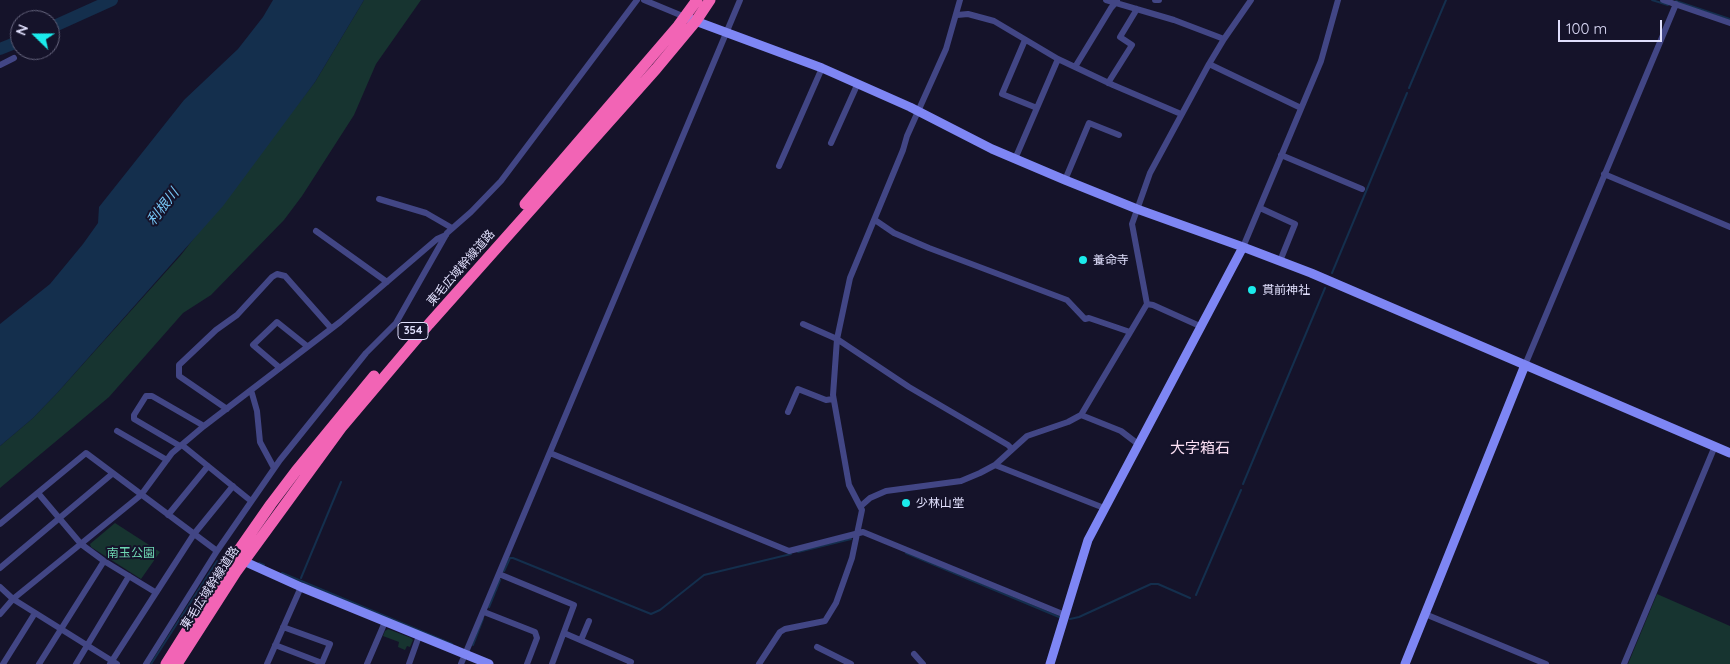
<!DOCTYPE html>
<meta charset="utf-8">
<style>
body{margin:0}
#map{position:relative;width:1730px;height:664px;overflow:hidden;background:#15132a;font-family:Quicksand,sans-serif}
canvas{display:block}
.north{position:absolute;left:10px;top:10px;width:50px;height:50px;box-sizing:border-box;background:#15132a;border:1px solid #66657e;border-radius:50%;rotate:292deg;font-size:14px;font-weight:700;line-height:20px;text-align:center;color:#e0dffc}
.north::after{content:'';display:block;margin:auto;width:18px;height:22px;background:#1bebec;clip-path:polygon(50% 0,100% 100%,50% 72%,0 100%)}
.scale{position:absolute;left:1558px;top:20px;width:104px;height:22px;box-sizing:border-box;border:2px solid #e0dffc;border-top:0;padding-left:6px;font-size:15px;line-height:18px;white-space:nowrap;color:#e0dffc;-webkit-text-stroke:4px #15132a;paint-order:stroke}
</style>
<div id="map">
<canvas width="1730" height="664"></canvas>
<div class="north">N</div>
<div class="scale">100 m</div>
</div>
<script>
const ctx = document.querySelector('canvas').getContext('2d');
ctx.lineJoin = 'round';
function fillPath(path, color) {
  ctx.fillStyle = color;
  ctx.fill(path, 'evenodd');
}
function poly(rows) {
  const path = new Path2D();
  for (const r of rows) {
    path.moveTo(r[0], r[1]);
    for (let i = 2; i < r.length; i += 2) path.lineTo(r[i], r[i + 1]);
  }
  return path;
}
function stroke(path, color, width, dash) {
  ctx.strokeStyle = color;
  ctx.lineWidth = width;
  ctx.lineCap = dash ? 'butt' : 'round';
  ctx.setLineDash(dash || []);
  ctx.stroke(path);
}
function write(font, color, halo, rows, align = 'center') {
  ctx.font = font + ' Quicksand,"Noto Sans JP",sans-serif';
  ctx.lineWidth = 4;
  ctx.setLineDash([]);
  ctx.textBaseline = 'middle';
  ctx.strokeStyle = halo;
  ctx.fillStyle = color;
  for (const [text, x, y, turn = 0] of rows) {
    ctx.save();
    ctx.translate(x, y);
    ctx.rotate((+turn || 0) * Math.PI / 180);
    ctx.textAlign = isNaN(turn) ? turn : align;
    if (halo) ctx.strokeText(text, 0, 0);
    ctx.fillText(text, 0, 0);
    ctx.restore();
  }
}
const green = poly([
 [364,0,421,0,376,64,354,115,302,196,284,220,211,295,183,313,109,397,0,488,0,446,33,418,58,392,181,255,315,82],
 [115,523,160,552,141,579,91,547,90,544],
 [1657,594,1730,626,1730,664,1628,664],
 [388,629,411,638,413,640,410,647,407,646,405,650,398,647,399,642,383,636,385,631]
]);
const water = poly([
 [273,0,364,0,315,82,223,206,58,392,33,418,0,446,0,324,50,284,83,244,98,223,99,207,184,100,238,49,263,17]
]);
const stream = poly([
 [1652,0,1668,5],
 [1676,1,1730,19],
 [1409,88,1446,0],
 [1332,273,1407,93],
 [1243,484,1325,288],
 [798,552,851,539],
 [906,553,1059,617],
 [259,563,264,565],
 [504,571,510,558,513,558,651,614,660,610,704,575,791,554],
 [282,573,452,644],
 [301,578,341,482],
 [1196,595,1241,490],
 [489,607,500,580],
 [1070,619,1079,617,1151,584,1158,584,1190,598],
 [473,645,483,619],
 [151,664,217,561]
]);
const river = poly([
 [50,28,112,0],
 [0,49,20,41]
]);
const street = poly([
 [644,0,685,17],
 [1106,0,1174,20,1224,39],
 [1155,0,1159,0],
 [1663,0,1730,23],
 [957,15,968,14,994,21,1058,59,1113,85,1181,114],
 [1025,40,1002,94,1037,108],
 [1209,64,1301,108],
 [0,65,14,58],
 [1075,67,1111,8,1117,1],
 [1108,83,1132,45,1120,37,1137,9],
 [831,143,858,83],
 [1281,155,1362,189],
 [1015,159,1058,59],
 [779,166,822,68],
 [1604,174,1730,227],
 [1065,180,1089,123,1119,135],
 [379,199,426,213,452,228],
 [1260,208,1295,224,1280,261],
 [875,220,894,233,929,248,1067,300,1085,319,1089,318,1130,332],
 [316,231,387,282],
 [1243,247,1321,61,1338,0],
 [1147,304,1153,305,1202,327],
 [803,324,837,339,909,387,1008,445,1012,449],
 [1525,365,1676,4],
 [280,368,253,345,277,322,307,346],
 [251,390,257,411,260,442,274,468],
 [227,409,179,376,179,365,216,330,237,315,272,277,277,274,285,276,331,328],
 [788,412,798,389,826,400,833,399],
 [1081,415,1121,431,1138,444],
 [117,431,167,460],
 [182,445,251,501],
 [180,446,134,419,134,415,146,396,152,396,204,426],
 [550,453,789,551,863,532,1065,615],
 [995,465,1104,508],
 [38,493,81,544,104,561,155,592],
 [861,506,870,498,886,491,961,481,980,473,995,465,1027,436,1068,422,1081,415,1147,304,1132,224,1150,173,1209,64,1224,39,1251,0],
 [168,515,208,466],
 [0,524,86,453,217,551],
 [0,568,112,474],
 [499,574,574,605,552,664],
 [0,587,13,599,117,664],
 [484,612,535,632,537,638,527,664],
 [0,614,13,599,141,495,172,453,204,426,340,322,437,239,446,235],
 [1425,614,1546,664],
 [564,633,631,662,630,664],
 [581,640,589,621],
 [275,645,322,663,330,644,283,627],
 [817,647,851,664],
 [914,654,923,664],
 [3,664,35,613],
 [39,664,104,561],
 [76,664,129,576],
 [110,664,194,534,233,486],
 [146,664,217,551,280,460,366,353,396,323,447,233,471,212,501,181,637,0],
 [267,664,301,587],
 [367,664,385,622],
 [409,664,419,636],
 [461,664,740,0],
 [759,664,780,632,785,629,825,621,836,603,852,558,862,510,849,485,833,395,837,339,850,278,903,150,907,136,946,49,960,0],
 [1624,664,1715,446]
]);
const secondary = poly([
 [690,19,822,68,910,107,992,149,1065,180,1137,209,1243,247,1311,273,1730,453],
 [239,559,301,587,489,664],
 [1050,664,1088,540,1243,247],
 [1405,664,1525,365]
]);
const highway = poly([
 [525,204,678,26,697,0],
 [166,664,227,567,271,504,296,471,374,376],
 [177,664,236,572,341,428,429,324,656,69,696,21,710,0]
]);
const markers = [
 [1083,260,5,"#1bebec"],
 [1252,290,5,"#1bebec"],
 [906,503,5,"#1bebec"]
];
const shields = [
 [413,331,30]
];
const shieldNames = [
 ["354",413,331]
];
const poiNames = [
 ["養命寺",1093,260],
 ["貫前神社",1262,290],
 ["少林山堂",916,503]
];
const streetNames = [
 ["東毛広域幹線道路",461,268,-49],
 ["東毛広域幹線道路",210,588,-57]
];
const parkNames = [
 ["南玉公園",131,553]
];
const waterNames = [
 ["利根川",163,207,-52]
];
const quarterNames = [
 ["大字箱石",1200,448]
];
fillPath(green, '#173430');
fillPath(water, '#142f4d');
stroke(stream, '#142f4d', 2);
stroke(river, '#142f4d', 12);
stroke(street, '#424685', 6);
stroke(secondary, '#7e86f4', 9);
stroke(highway, '#f264b5', 11);
for (const [x, y, r, color] of markers) {
  const dot = new Path2D();
  dot.arc(x, y, r, 0, 2 * Math.PI);
  ctx.fillStyle = color;
  ctx.fill(dot);
  stroke(dot, '#15132a', 2);
}
for (const [x, y, w] of shields) {
  const box = new Path2D();
  box.roundRect(x - w / 2, y - 8.5, w, 17, 4);
  ctx.fillStyle = '#15132a';
  ctx.fill(box);
  stroke(box, '#e0dffc', 1);
}
write('bold 11px', '#e0dffc', null, shieldNames);
write('12px', '#e0dffc', '#15132a', poiNames, 'left');
write('12px', '#e0dffc', '#15132a', streetNames);
write('12px', '#6fd8b4', '#15132a', parkNames);
write('italic 14px', '#76c5f4', '#15132a', waterNames);
write('15px', '#fde1f5', '#15132a', quarterNames);
</script>
